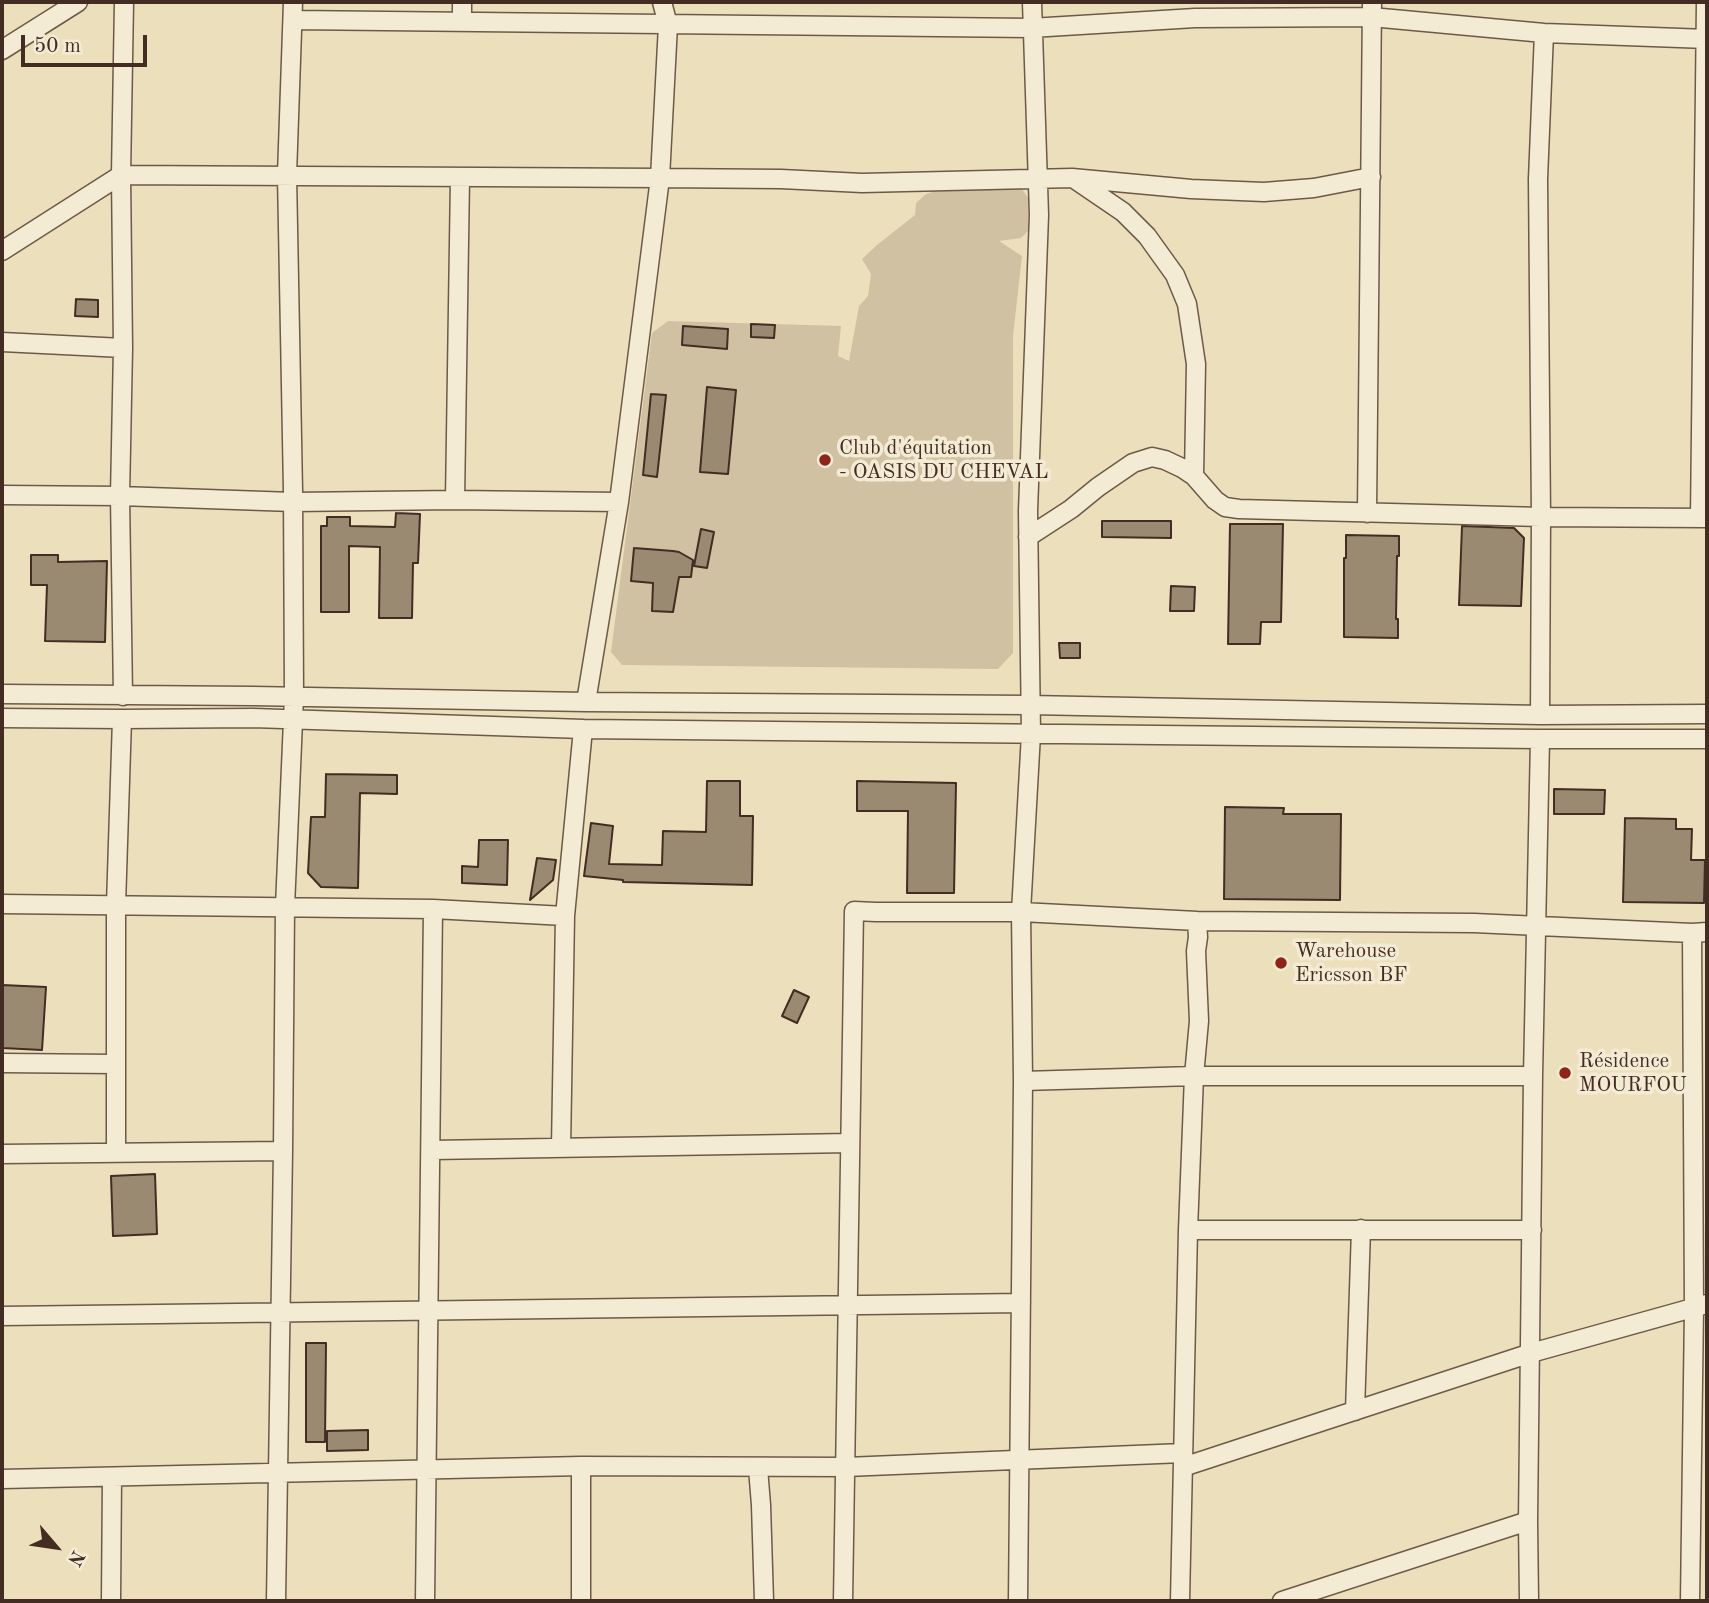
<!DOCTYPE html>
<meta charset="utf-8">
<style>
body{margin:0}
#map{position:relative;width:1709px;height:1603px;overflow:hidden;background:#ece0bc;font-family:"Old Standard TT",serif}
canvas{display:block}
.frame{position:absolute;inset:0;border:4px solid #432c22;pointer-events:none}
.north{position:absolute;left:21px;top:1512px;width:70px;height:70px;-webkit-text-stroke:5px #f3ebd3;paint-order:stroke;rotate:119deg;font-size:19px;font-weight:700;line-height:28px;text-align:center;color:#432c22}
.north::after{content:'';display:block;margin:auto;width:24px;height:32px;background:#432c22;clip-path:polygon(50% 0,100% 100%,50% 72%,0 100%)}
.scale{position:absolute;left:21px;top:35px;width:126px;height:32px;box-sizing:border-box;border:4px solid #432c22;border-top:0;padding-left:9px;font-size:21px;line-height:24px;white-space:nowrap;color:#432c22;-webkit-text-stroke:5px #f3ebd3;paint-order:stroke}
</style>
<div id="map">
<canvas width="1709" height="1603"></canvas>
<div class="frame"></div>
<div class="north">N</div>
<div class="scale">50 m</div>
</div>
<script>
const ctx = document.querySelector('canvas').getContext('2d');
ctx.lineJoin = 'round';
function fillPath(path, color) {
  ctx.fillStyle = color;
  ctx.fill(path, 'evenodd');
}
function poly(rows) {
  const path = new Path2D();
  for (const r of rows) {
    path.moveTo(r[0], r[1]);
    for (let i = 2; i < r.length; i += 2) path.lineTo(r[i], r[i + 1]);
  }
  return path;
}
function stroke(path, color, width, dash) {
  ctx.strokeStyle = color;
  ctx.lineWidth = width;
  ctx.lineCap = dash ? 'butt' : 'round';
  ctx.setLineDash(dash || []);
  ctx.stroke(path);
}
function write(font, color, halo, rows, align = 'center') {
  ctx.font = font + ' "Old Standard TT",serif';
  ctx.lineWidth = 7;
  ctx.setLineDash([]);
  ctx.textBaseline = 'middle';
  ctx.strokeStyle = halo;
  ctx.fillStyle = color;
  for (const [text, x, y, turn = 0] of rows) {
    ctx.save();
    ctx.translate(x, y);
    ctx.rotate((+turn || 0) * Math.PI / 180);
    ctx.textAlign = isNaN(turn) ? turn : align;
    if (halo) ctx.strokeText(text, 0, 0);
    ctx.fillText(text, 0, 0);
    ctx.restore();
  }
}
const green = poly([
 [1011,184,1022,189,1028,198,1029,230,1021,238,999,241,1022,256,1013,336,1013,653,998,669,622,665,611,652,652,333,668,321,841,326,838,356,849,361,859,306,868,296,871,274,862,259,877,245,915,215,916,203,926,194,950,186]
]);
const building = poly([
 [76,299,98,300,98,317,75,316,76,299],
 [751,324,775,325,774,338,751,337,751,324],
 [683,326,728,329,727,349,682,345,683,326],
 [707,387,736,390,728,474,700,472,707,387],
 [651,394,666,395,657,477,643,475,651,394],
 [396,513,420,514,418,563,413,563,412,618,379,618,380,547,349,546,349,612,321,612,321,526,327,526,327,517,350,517,350,526,395,527,396,513],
 [1102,521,1171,521,1171,538,1102,537,1102,521],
 [1230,524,1283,524,1281,622,1261,622,1260,644,1228,644,1230,524],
 [1462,526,1514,528,1524,538,1521,606,1459,605,1462,526],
 [701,529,714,532,707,568,694,566,701,529],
 [1346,535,1399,536,1399,556,1397,556,1396,619,1398,619,1398,638,1344,637,1344,558,1346,558,1346,535],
 [634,548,673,551,679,552,693,560,691,577,679,577,673,612,652,611,653,583,631,581,634,548],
 [31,555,58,555,58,562,107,561,105,642,45,641,47,585,31,585,31,555],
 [1171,586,1195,587,1194,611,1170,611,1171,586],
 [1059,643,1080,643,1080,658,1060,658,1059,643],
 [326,774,397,775,397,794,360,793,358,888,321,887,308,873,311,817,325,817,326,774],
 [707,781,740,781,740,816,753,816,752,885,623,882,623,880,584,876,591,823,613,826,609,864,662,865,663,831,706,832,707,781],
 [857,781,956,783,954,893,907,893,908,811,857,811,857,781],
 [1554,789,1605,790,1604,814,1554,814,1554,789],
 [1225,807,1284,808,1283,814,1341,814,1340,900,1224,899,1225,807],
 [1625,818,1676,819,1676,829,1692,829,1691,860,1705,860,1704,903,1623,902,1625,818],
 [479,840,508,840,507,885,462,883,462,866,478,867,479,840],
 [537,858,556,860,553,880,530,900,537,858],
 [2,985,46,987,42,1050,2,1048,2,985],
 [794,990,809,997,797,1023,782,1016,794,990],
 [155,1174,157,1234,113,1236,111,1176,155,1174],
 [306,1343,326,1343,325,1442,306,1442,306,1343],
 [368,1430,368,1450,327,1451,327,1431,368,1430]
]);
const minor = poly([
 [293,20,1031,28,1195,18,1371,17,1544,33,1707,39],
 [462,22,462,2],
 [2,50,78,2],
 [1076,180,1123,212,1147,236,1175,275,1187,304,1196,364,1194,476],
 [2,251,121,175,660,178,781,179,862,183,1072,178,1191,189,1264,192,1314,188,1371,177],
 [2,342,123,348],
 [2,495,120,496,293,502,455,500,619,502],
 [455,500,460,178],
 [1367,513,1372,2],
 [1700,518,1706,2],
 [1028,537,1071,509,1098,487,1133,463,1152,457,1165,460,1182,468,1194,476,1215,500,1225,507,1239,509,1541,517,1707,518],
 [2,694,253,696,586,702,1030,705,1540,715,1707,714],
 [123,696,120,496,123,348,121,175,124,2],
 [586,702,619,502,660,178,668,25,662,2],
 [1540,715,1541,517,1538,179,1544,33],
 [2,718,122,719,253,718,583,729,1540,739,1707,739],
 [2,904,433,909,565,916],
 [2,1063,116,1064],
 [1023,1081,1194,1076,1533,1076],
 [561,1148,565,916,583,729],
 [432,1150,850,1143],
 [116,1153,116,905,122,719],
 [2,1154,283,1151],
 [1188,1230,1532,1230],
 [2,1316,1021,1303],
 [1355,1411,1361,1229],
 [581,1466,581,1601],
 [1183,1467,1531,1353,1707,1304],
 [758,1468,761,1505,764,1601],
 [2,1479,581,1466,846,1467,1183,1453],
 [111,1601,112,1477],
 [276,1601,283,1151,285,907,294,697,293,491,287,175,293,2],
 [425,1601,433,909],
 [843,1601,854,911,876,912,1021,912,1197,921,1474,923,1692,933,1707,932],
 [1018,1601,1023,1081,1021,912,1031,734,1028,511,1039,215,1032,2],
 [1180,1601,1188,1230,1194,1076,1199,1021,1196,951,1198,937,1197,921],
 [1282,1601,1528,1521],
 [1529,1601,1528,1521,1533,1076,1540,739],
 [1690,1601,1694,1308,1692,933]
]);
const markers = [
 [825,460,7,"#8f2418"],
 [1281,963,7,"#8f2418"],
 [1565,1073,7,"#8f2418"]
];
const poiNames = [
 ["Club d'équitation",839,448],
 ["- OASIS DU CHEVAL",839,472],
 ["Warehouse",1295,951],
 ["Ericsson BF",1295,975],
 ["Résidence",1579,1061],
 ["MOURFOU",1579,1085]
];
fillPath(green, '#cfc1a2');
fillPath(building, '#9b8a72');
stroke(building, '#432c22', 2);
stroke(minor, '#6d5948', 21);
stroke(minor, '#f3ebd3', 18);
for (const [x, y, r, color] of markers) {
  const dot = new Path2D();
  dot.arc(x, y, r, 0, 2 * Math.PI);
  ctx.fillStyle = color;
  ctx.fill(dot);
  stroke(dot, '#f3ebd3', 2.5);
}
write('21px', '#432c22', '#f3ebd3', poiNames, 'left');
</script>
